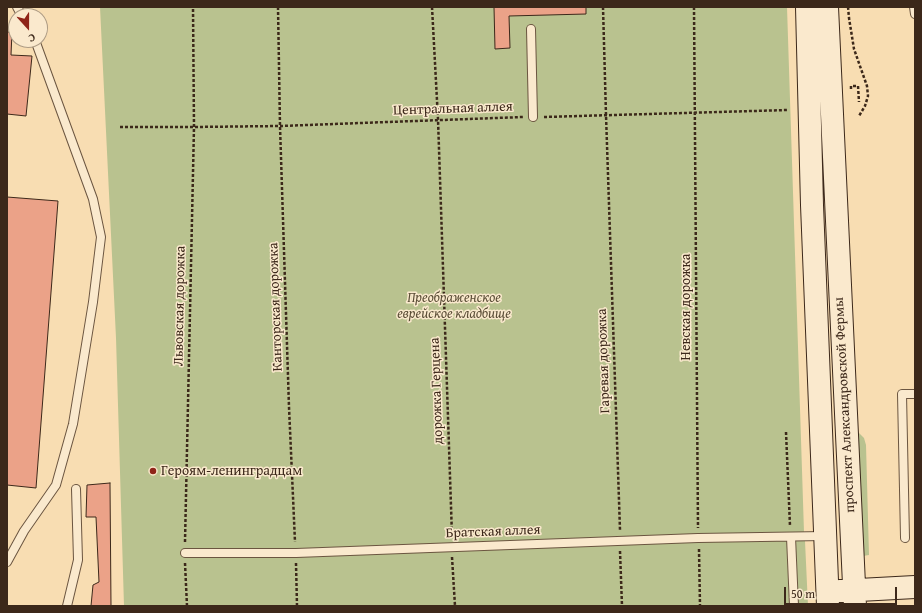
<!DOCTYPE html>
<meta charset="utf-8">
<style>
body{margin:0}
#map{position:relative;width:922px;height:613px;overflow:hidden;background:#f8ddb2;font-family:"Gentium Book Plus",serif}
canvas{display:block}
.frame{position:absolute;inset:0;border:8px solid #3c281a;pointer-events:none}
.north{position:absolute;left:8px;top:8px;width:40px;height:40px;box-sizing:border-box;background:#fae9cd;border:1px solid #ae9c85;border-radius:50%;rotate:159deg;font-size:11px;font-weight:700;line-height:16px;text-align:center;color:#3c281a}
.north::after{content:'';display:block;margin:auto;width:14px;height:18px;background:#8f2418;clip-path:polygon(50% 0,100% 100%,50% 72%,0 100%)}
.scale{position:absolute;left:784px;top:587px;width:113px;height:18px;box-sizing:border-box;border:2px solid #3c281a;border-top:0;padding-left:5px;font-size:12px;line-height:14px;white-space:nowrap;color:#3c281a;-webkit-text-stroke:3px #fae9cd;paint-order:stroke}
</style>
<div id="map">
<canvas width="922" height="613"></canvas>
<div class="frame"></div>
<div class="north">С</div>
<div class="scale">50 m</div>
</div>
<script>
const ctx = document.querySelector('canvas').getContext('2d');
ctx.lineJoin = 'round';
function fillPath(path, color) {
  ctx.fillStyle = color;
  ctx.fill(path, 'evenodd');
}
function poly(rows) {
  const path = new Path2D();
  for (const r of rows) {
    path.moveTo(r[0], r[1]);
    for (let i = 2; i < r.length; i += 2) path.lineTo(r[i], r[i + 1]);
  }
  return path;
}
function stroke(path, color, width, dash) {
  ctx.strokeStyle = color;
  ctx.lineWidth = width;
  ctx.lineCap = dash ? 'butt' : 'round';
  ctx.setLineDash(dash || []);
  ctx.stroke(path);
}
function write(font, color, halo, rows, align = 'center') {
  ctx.font = font + ' "Gentium Book Plus",serif';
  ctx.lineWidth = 3;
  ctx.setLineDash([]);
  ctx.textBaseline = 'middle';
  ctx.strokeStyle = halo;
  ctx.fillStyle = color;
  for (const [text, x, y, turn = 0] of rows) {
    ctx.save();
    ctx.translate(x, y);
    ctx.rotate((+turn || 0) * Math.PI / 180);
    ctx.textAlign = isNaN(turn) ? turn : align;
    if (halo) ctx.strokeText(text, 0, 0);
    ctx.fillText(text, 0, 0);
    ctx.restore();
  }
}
const green = poly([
 [100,7,787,7,804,532,802,532,802,540,805,541,808,606,124,606,116,338],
 [856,430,864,438,866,445,869,555,863,556]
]);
const building = poly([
 [494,7,586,7,586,14,509,16,510,48,495,49,494,7],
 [7,32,12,32,11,55,32,56,26,116,7,114,7,32],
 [7,197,58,201,36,488,7,485,7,197],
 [110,483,111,606,91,606,93,585,99,582,96,517,86,517,87,485,110,483]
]);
const path = poly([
 [278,7,280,126,289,407,295,542],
 [432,7,438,119,452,536],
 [603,7,606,115,620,530],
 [694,7,698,528],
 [848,7,849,18,854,49,867,86,868,96,865,106,859,116],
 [851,89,851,86,858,86,859,102],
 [544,117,788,110],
 [120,127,194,127,280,126,523,117],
 [786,432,790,526],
 [185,542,194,127,193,7],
 [699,549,700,606],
 [620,551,622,606],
 [452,557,455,606],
 [185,563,187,606],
 [296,563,297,606]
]);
const lane = poly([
 [17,7,22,16],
 [914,7,915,14],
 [531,29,533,117],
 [791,537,794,606],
 [905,538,902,394,915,394],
 [185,553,296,553,698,538,824,536],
 [7,562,24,531,56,485,73,424,93,302,101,237,93,199,35,40],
 [67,606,78,560,76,489]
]);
const secondary = poly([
 [807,7,812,205,828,606],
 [827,7,855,606],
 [840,591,915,587]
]);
const markers = [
 [153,471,4,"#8f2418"]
];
const streetNames = [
 ["Центральная аллея",453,109,-2],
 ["Львовская дорожка",180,306,-89],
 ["Канторская дорожка",276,307,-92],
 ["Невская дорожка",686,307,-90],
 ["Гаревая дорожка",604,361,-92],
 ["дорожка Герцена",437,391,-92],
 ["проспект Александровской Фермы",845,405,-93],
 ["Братская аллея",493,532,-2]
];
const parkNames = [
 ["Преображенское",454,298],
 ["еврейское кладбище",454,314]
];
const poiNames = [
 ["Героям-ленинградцам",161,471]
];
fillPath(green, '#b9c28f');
fillPath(building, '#eba288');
stroke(building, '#3c281a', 1);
stroke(lane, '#6b5540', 10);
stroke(secondary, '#3c281a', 24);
stroke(path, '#3c281a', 2.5, [3, 2]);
stroke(lane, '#fae9cd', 8);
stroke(secondary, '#fae9cd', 22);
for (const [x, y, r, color] of markers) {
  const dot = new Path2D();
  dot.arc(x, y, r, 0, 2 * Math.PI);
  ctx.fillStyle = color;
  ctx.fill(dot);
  stroke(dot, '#fae9cd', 1.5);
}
write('14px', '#3c281a', '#fae9cd', streetNames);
write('italic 14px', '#5b4e37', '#fae9cd', parkNames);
write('14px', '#3c281a', '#fae9cd', poiNames, 'left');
</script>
